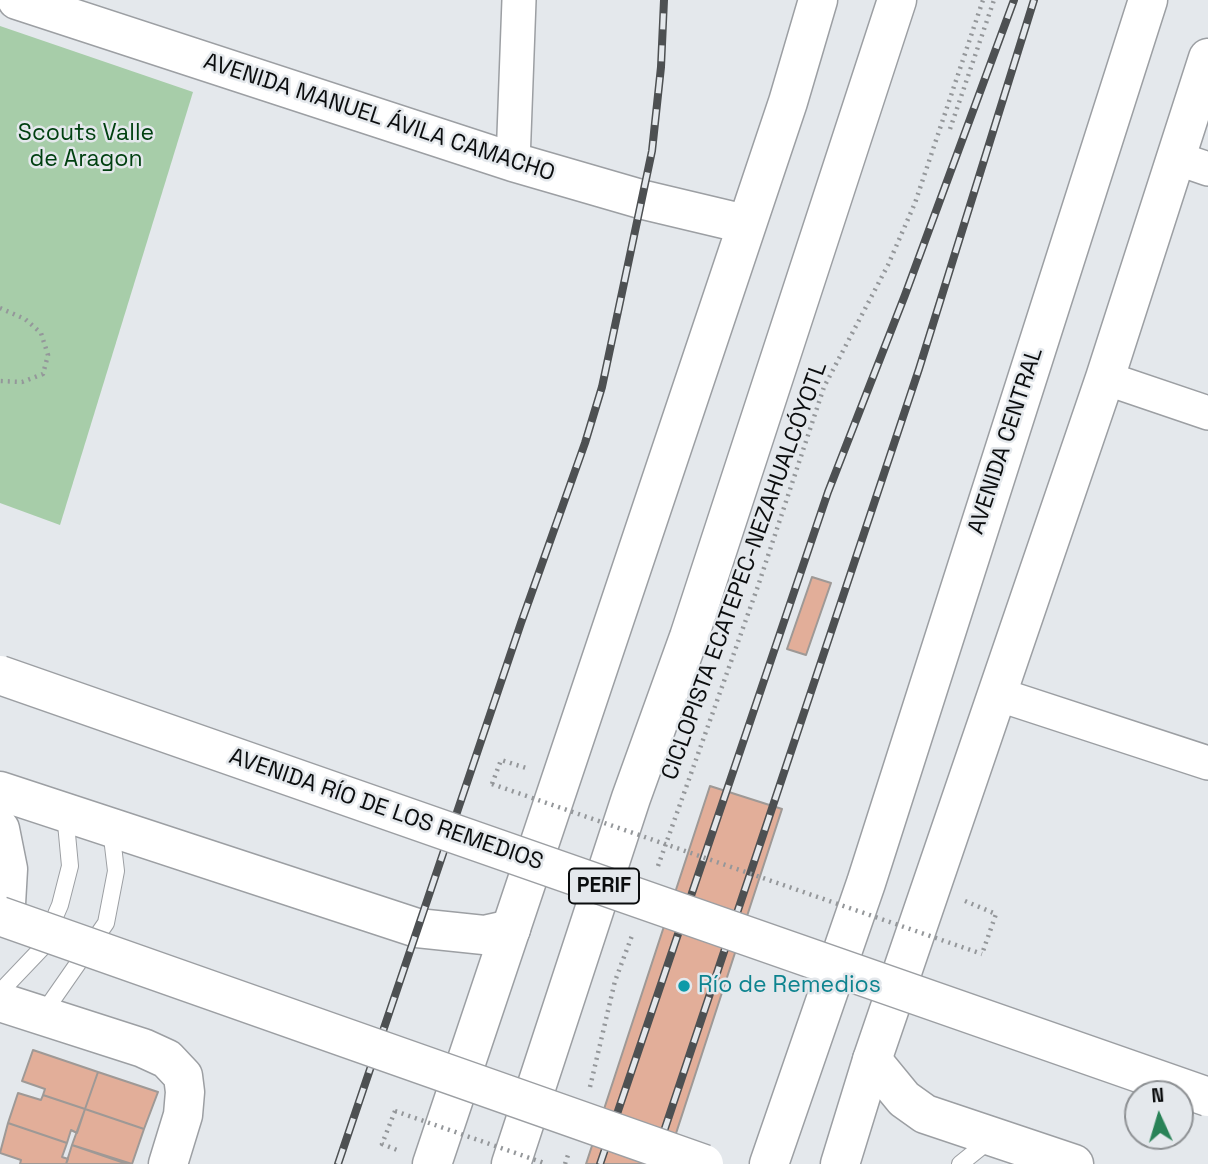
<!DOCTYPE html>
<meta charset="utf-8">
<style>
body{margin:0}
#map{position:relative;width:1208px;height:1164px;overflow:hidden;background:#e4e8ec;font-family:"Space Grotesk",sans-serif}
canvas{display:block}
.north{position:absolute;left:1124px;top:1080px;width:70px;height:70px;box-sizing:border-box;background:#e4e8ec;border:2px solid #8d9093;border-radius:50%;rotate:356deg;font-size:19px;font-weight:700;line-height:28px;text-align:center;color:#0b0d0e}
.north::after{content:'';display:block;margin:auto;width:24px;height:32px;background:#298257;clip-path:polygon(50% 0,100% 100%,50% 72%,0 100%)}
</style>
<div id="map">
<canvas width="1208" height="1164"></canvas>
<div class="north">N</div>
</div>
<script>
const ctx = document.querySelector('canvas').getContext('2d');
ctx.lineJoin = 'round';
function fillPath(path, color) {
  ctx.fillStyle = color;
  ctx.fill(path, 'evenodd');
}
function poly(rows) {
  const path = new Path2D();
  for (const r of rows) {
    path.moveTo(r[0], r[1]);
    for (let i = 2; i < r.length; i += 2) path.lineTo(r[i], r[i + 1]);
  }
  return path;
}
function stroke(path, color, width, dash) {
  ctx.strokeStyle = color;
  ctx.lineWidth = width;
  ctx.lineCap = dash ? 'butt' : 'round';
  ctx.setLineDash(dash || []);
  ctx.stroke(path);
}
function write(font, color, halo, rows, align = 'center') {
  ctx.font = font + ' "Space Grotesk",sans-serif';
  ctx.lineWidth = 5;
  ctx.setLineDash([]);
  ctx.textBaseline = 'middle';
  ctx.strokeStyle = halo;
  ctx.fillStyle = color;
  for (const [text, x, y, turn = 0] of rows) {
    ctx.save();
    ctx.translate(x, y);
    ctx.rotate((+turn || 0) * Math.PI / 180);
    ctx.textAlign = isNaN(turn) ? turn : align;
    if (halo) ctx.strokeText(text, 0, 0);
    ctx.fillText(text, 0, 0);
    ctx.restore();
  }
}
const green = poly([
 [0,26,193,92,60,525,0,503]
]);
const building = poly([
 [812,577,831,583,806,655,787,649,812,577],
 [710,786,782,809,666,1164,586,1164,710,786],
 [33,1050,98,1072,85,1109,43,1095,45,1089,22,1081,33,1050],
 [98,1072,158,1092,144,1129,85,1109,98,1072],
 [18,1093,41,1100,43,1095,85,1109,77,1133,71,1130,67,1143,8,1123,18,1093],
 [85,1109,144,1129,132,1164,72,1145,85,1109],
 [8,1123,67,1143,62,1157,68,1159,66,1164,20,1164,21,1160,0,1153,8,1123],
 [72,1145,127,1164,66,1164,72,1145]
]);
const path = poly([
 [950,129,994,0],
 [0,308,25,319,41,333,48,355,43,374,22,382,0,381],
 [492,784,501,760,526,768],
 [658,866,758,586,824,387,888,265,915,203,983,0],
 [965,901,996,914,982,954],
 [590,1087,615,981,633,933],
 [395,1111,382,1144,397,1150],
 [565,1164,568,1155]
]);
const lane = poly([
 [0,992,41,949,60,905,70,866,65,813],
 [42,1015,106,923,116,871,111,829],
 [960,1164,991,1139]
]);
const street = poly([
 [1176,158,1208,169],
 [513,162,519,0],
 [1105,378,1208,413],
 [997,694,1208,763]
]);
const secondary = poly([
 [17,0,513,162,644,200,745,224],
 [0,1002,143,1048,167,1059,183,1076,185,1092,183,1115,168,1164],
 [432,1164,788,102,818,0],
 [840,1164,872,1060,1105,378,1208,58]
]);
const highway = poly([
 [0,791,417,928,484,935,511,929],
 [0,829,8,869,6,904,0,914],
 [872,1060,904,1099,925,1114,1074,1164],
 [511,1164,631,798,689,637,897,0],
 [769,1164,866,883,1148,0]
]);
const rail = poly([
 [338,1164,521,623,585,443,602,387,652,151,661,67,664,0],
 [600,1164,828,492,905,295,1014,0],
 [653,1164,919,369,1034,0]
]);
const pathBridge = poly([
 [492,784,982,954],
 [395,1111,547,1164]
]);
const highwayBridge = poly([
 [0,675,1208,1097],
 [0,916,704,1164]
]);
const markers = [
 [684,986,7,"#0f9aa8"]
];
const shields = [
 [604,886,70]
];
const shieldNames = [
 ["PERIF",604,886]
];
const streetNames = [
 ["AVENIDA MANUEL ÁVILA CAMACHO",379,118,18],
 ["AVENIDA CENTRAL",1006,441,-72],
 ["CICLOPISTA ECATEPEC-NEZAHUALCÓYOTL",745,571,-70],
 ["AVENIDA RÍO DE LOS REMEDIOS",386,810,19]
];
const parkNames = [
 ["Scouts Valle",86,134],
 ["de Aragon",86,160]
];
const cultureNames = [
 ["Río de Remedios",698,986]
];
fillPath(green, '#a7cda9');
fillPath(building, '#e2ae99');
stroke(building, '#9e9996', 2);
stroke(lane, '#9c9fa3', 18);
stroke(street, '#9c9fa3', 36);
stroke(secondary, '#9c9fa3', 41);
stroke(highway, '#9c9fa3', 41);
stroke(path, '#94979a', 4.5, [2, 5]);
stroke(lane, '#fff', 16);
stroke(street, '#fff', 33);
stroke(secondary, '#fff', 38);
stroke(highway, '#fff', 38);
stroke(rail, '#4d5052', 8);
stroke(rail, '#e4e8ec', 5, [16]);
stroke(highwayBridge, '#9c9fa3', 41, []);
stroke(pathBridge, '#94979a', 4.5, [2, 5]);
stroke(highwayBridge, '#fff', 38);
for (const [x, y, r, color] of markers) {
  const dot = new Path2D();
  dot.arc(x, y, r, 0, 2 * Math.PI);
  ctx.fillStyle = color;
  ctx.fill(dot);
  stroke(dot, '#e4e8ec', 2.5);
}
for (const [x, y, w] of shields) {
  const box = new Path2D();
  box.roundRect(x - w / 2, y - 17.5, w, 35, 5);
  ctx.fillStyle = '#e4e8ec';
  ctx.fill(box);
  stroke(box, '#0b0d0e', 2);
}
write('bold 21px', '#0b0d0e', null, shieldNames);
write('23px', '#0b0d0e', '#e4e8ec', streetNames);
write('23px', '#004010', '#e4e8ec', parkNames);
write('23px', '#0d838f', '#e4e8ec', cultureNames, 'left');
</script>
